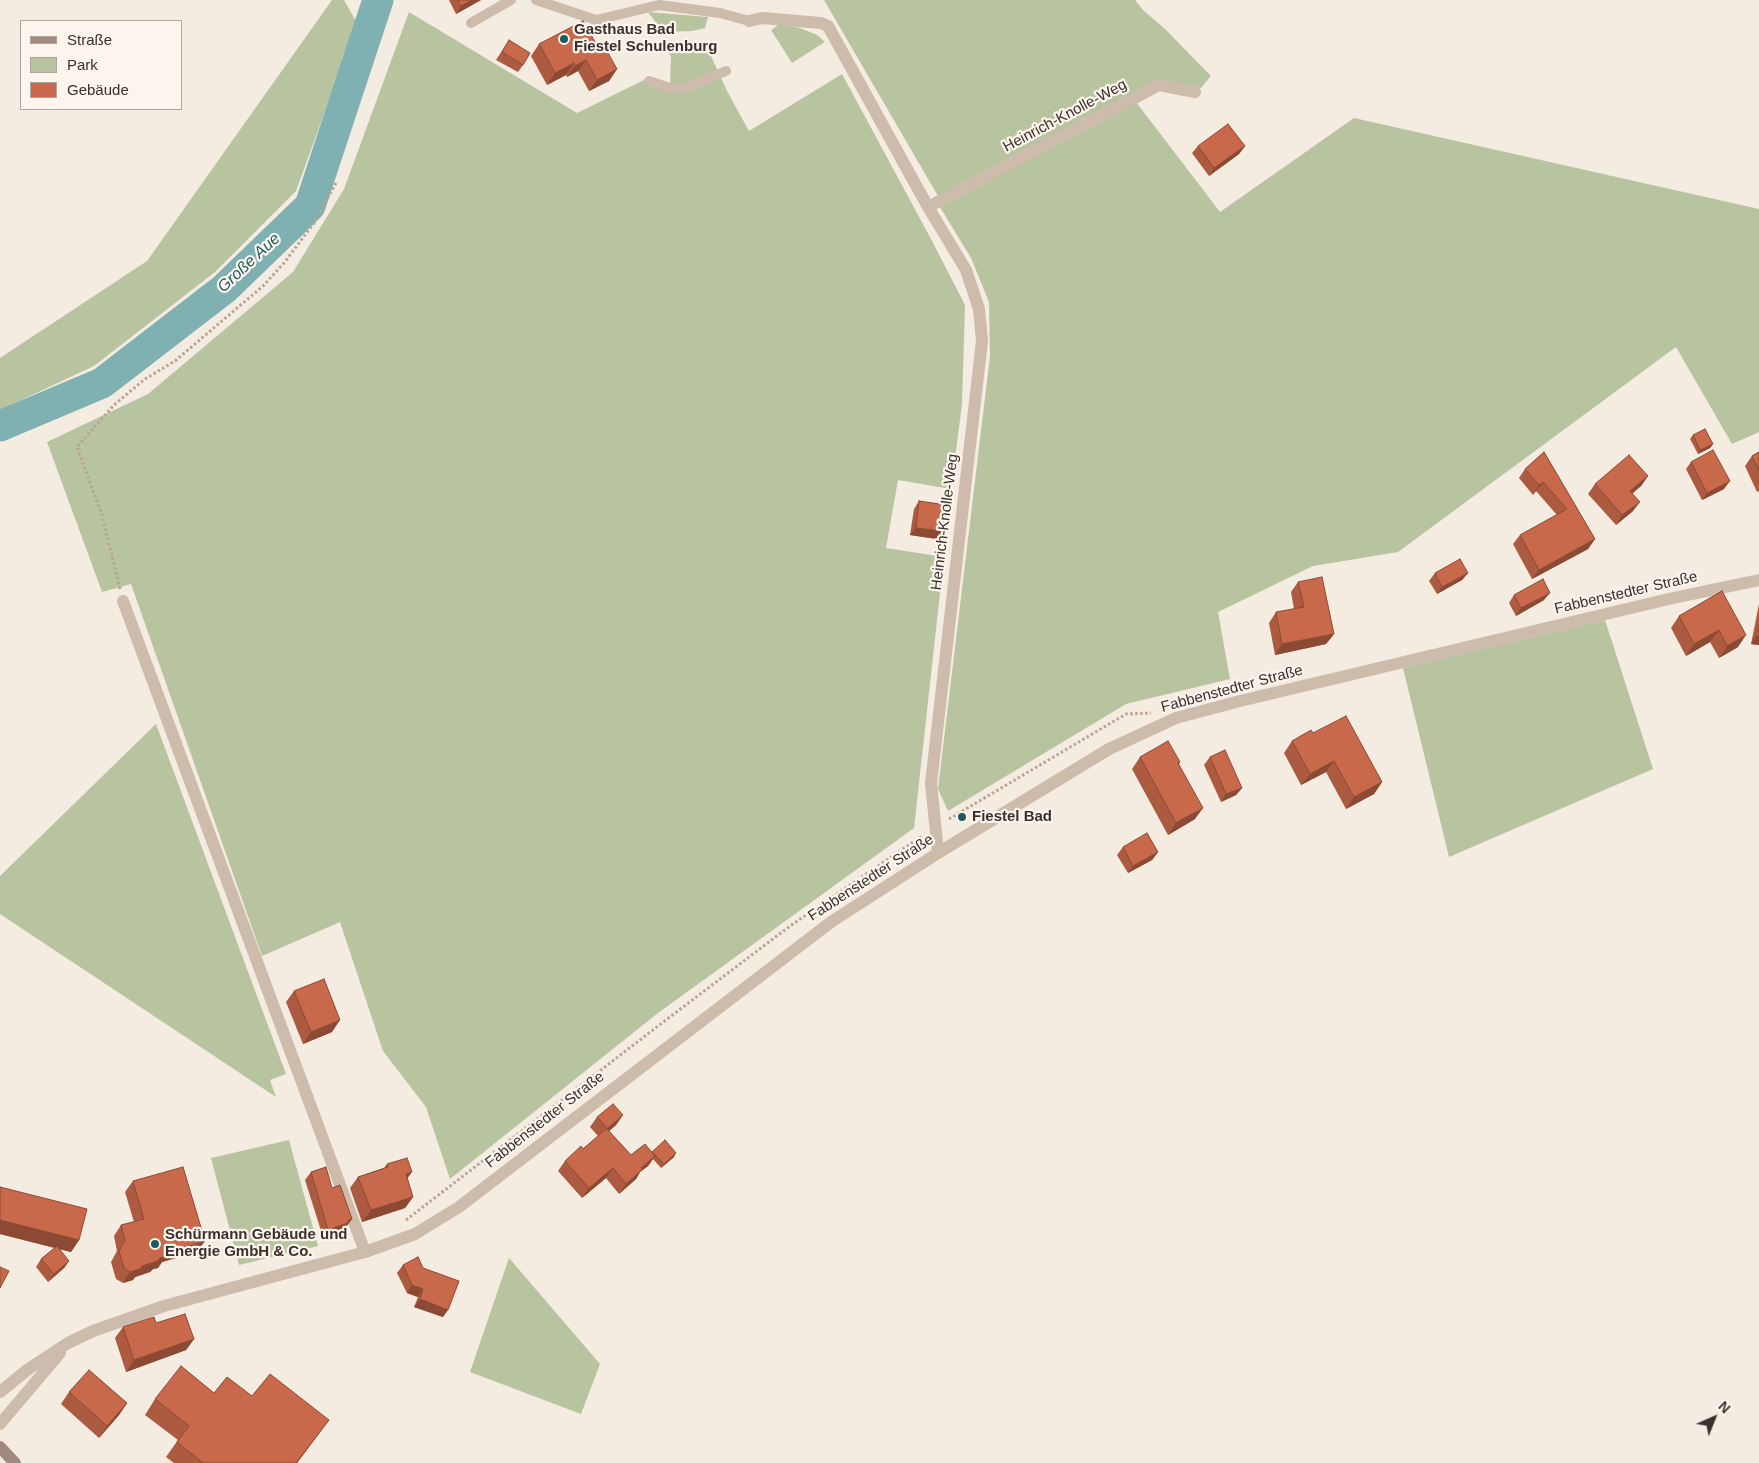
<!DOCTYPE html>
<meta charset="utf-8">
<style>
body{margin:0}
#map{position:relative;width:1759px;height:1463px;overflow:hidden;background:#f4ebe1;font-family:Arial,sans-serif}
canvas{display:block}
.legend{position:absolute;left:20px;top:20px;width:162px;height:90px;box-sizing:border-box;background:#fbf5ee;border:1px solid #aea6a0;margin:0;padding:6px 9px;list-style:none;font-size:15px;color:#3b302b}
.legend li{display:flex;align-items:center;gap:10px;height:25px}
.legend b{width:25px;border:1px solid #aea6a0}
.north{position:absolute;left:1689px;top:1393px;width:50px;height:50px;-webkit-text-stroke:4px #fbf5ee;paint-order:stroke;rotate:44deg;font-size:14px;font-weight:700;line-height:20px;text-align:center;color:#3b302b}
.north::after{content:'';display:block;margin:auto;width:18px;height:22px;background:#3b302b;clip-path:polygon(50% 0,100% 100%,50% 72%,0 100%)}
</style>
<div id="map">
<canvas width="1759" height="1463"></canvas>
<ul class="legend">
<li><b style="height:6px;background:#a18a7d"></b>Straße</li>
<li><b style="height:14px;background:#b8c4a0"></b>Park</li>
<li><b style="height:14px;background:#c8694b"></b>Gebäude</li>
</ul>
<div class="north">N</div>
</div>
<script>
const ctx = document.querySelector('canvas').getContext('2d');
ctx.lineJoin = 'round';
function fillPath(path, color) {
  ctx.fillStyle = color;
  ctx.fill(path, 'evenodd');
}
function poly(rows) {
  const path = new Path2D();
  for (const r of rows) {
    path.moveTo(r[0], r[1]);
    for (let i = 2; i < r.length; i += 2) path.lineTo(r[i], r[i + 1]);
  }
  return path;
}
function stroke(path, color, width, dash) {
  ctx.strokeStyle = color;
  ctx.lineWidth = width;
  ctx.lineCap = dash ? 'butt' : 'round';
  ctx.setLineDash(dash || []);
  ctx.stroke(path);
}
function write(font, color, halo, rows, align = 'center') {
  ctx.font = font + ' Arial,sans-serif';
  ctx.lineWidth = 4.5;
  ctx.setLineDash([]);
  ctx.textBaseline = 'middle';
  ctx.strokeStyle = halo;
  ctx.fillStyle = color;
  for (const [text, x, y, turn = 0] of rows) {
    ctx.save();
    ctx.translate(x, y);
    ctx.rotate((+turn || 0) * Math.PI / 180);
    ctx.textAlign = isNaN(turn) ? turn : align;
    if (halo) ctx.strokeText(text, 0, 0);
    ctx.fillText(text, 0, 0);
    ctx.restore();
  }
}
const green = poly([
 [332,0,344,0,357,23,296,191,215,272,94,366,0,410,0,358,147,261],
 [824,0,1135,0,1143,10,1165,29,1211,76,1201,88,1160,80,938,196],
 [409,12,577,113,650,77,670,84,671,57,665,46,705,43,728,93,749,131,842,74,931,239,965,305,962,404,951,489,898,480,886,548,944,557,914,828,658,1013,450,1179,426,1107,383,1051,340,922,262,956,131,584,102,592,47,442,148,394,293,272,344,189],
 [648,12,708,17,705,28,692,31,663,32],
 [780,24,800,28,817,35,825,42,792,63,771,30],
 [1136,102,1220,212,1354,118,1759,209,1759,432,1732,444,1676,347,1398,552,1313,566,1218,612,1230,679,1126,704,948,811,938,789,990,356,989,302,971,258,940,207],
 [1605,620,1653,769,1449,857,1403,668],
 [156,724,286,1074,270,1080,276,1097,0,914,0,876],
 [289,1140,318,1246,239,1265,211,1158],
 [509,1258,600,1364,581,1414,470,1372]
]);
const river = poly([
 [0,426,102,383,224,289,310,206,378,0]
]);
const path = poly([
 [120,589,102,515,77,447,114,405,145,379,175,361,263,286,284,263,314,223,337,181],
 [949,819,1126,714,1151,713],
 [406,1220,662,1023,790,926,922,836]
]);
const service = poly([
 [536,0,596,20,659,5,720,13,749,21],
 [471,23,511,0],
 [649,81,670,88,683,89,726,71]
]);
const minor = poly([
 [749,21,762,18,821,23,828,26,928,207,966,270,979,309,982,341,931,783,938,853],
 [928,207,1159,85,1195,92],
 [123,601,365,1252]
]);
const tertiary = poly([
 [0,1392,27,1370,68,1343,93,1331,164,1306,365,1252,415,1234,459,1207,831,922,938,853,1109,749,1176,718,1240,701,1673,598,1759,580],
 [0,1424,60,1353]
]);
const secondary = poly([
 [0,1447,15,1463]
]);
const wall = poly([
 [449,0,481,0,456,14],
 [509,40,523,65,518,72,496,60],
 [539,44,598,47,617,69,609,81,589,91,578,71,567,77,566,75,547,85,531,56],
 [1198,146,1245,146,1239,154,1209,176,1192,153],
 [1693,435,1713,444,1710,448,1698,454,1690,439],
 [1544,452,1595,539,1588,549,1532,579,1513,544,1520,535,1557,515,1536,491,1533,495,1519,478,1525,469],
 [1759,452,1759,491,1757,492,1745,466,1752,456],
 [1691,462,1724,489,1702,500,1686,469],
 [1648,476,1641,486,1632,493,1633,511,1616,525,1588,494,1595,484],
 [919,501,937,539,910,535,914,509],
 [1435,573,1468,573,1462,580,1437,594,1429,581],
 [1298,582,1334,634,1326,644,1275,655,1269,623,1276,612,1294,609,1291,592],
 [1722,591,1738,647,1719,658,1710,642,1686,656,1671,628,1679,616],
 [1514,595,1544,600,1516,616,1509,603],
 [1759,604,1759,645,1751,644],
 [1313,733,1382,782,1374,794,1346,809,1326,772,1301,785,1284,753,1292,741],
 [1140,757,1180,762,1179,764,1195,819,1168,835,1132,769],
 [1210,757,1242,788,1236,795,1221,802,1204,765],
 [1123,847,1158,852,1152,860,1128,873,1117,855],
 [294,991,332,1032,303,1044,286,1002],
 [623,1115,616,1125,609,1131,631,1155,652,1152,674,1157,661,1168,653,1159,648,1166,640,1172,636,1179,619,1194,606,1178,582,1198,558,1171,565,1161,583,1149,598,1136,590,1127,597,1117],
 [387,1164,407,1178,413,1197,405,1208,362,1222,350,1188,358,1177,384,1168],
 [311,1172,352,1219,343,1231,323,1237,305,1180],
 [133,1181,197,1252,162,1262,158,1268,153,1269,150,1272,135,1277,133,1280,123,1283,116,1279,111,1262,117,1251,114,1236,121,1225,134,1222,125,1192],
 [0,1187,79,1240,71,1252,59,1249,69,1261,64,1268,48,1282,36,1267,41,1259,55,1248,0,1234],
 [418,1257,443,1317,414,1307,418,1297,407,1293,397,1273,403,1265],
 [156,1323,194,1339,186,1350,126,1372,115,1338,123,1327],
 [69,1392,127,1403,119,1415,99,1438,61,1404],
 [214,1393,252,1396,329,1420,297,1463,174,1463,166,1457,178,1440,145,1415,155,1399]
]);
const shadedWall = poly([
 [472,0,481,0,456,14,461,6],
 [586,60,578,71,567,77,575,66],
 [574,63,566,75,547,85,555,73],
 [617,69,609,81,589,91,597,80],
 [1245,146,1239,154,1209,176,1214,168],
 [1713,444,1710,448,1698,454,1700,450],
 [1648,476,1641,486,1624,501,1630,491],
 [1730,481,1724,489,1702,500,1707,493],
 [1543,482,1536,491,1533,495,1539,485],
 [1640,502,1633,511,1616,525,1622,515],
 [916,528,942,531,937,539,910,535],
 [1595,539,1588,549,1532,579,1539,570],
 [1468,573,1462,580,1437,594,1442,587],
 [1550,593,1544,600,1516,616,1521,608],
 [1719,630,1710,642,1686,656,1694,644],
 [1334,634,1326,644,1275,655,1282,644],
 [1746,635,1738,647,1719,658,1727,646],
 [1756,636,1759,636,1759,645,1751,644],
 [1334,761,1326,772,1301,785,1310,774],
 [1382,782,1374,794,1346,809,1354,797],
 [1242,788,1236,795,1221,802,1226,794],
 [1203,808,1195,819,1168,835,1176,823],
 [1158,852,1152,860,1128,873,1133,866],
 [340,1020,332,1032,303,1044,311,1032],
 [623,1115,616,1125,600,1139,607,1129],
 [676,1153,674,1157,661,1168,664,1164],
 [655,1156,648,1166,640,1172,636,1179,619,1194,626,1184,641,1168],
 [613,1168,606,1178,582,1198,589,1188],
 [412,1172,404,1183,406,1174],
 [413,1197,405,1208,362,1222,371,1210],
 [352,1219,343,1231,323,1237,328,1230],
 [0,1220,79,1240,71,1252,0,1234],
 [205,1241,197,1252,162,1262,158,1268,153,1269,150,1272,135,1277,133,1280,123,1283,130,1272,160,1258,168,1252],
 [69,1261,64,1268,48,1282,54,1274],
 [412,1285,423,1289,418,1297,407,1293],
 [420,1299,448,1310,443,1317,414,1307],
 [194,1339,186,1350,126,1372,134,1360],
 [127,1403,119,1415,99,1438,107,1426],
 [329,1420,297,1463,296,1463]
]);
const building = poly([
 [458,0,472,0,461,6,458,0],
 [583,21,598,47,603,44,617,69,597,80,586,60,575,66,574,63,555,73,539,44,583,21],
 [509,40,530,53,523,65,502,52,509,40],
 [1228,124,1245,146,1214,168,1198,146,1228,124],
 [1705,429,1713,444,1700,450,1693,435,1705,429],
 [1713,450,1730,481,1707,493,1691,462,1713,450],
 [1544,452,1595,539,1539,570,1520,535,1567,509,1543,482,1539,485,1525,469,1544,452],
 [1759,452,1759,470,1752,456,1759,452],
 [1629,455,1648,476,1630,491,1640,502,1622,515,1595,484,1629,455],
 [919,501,946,505,942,531,916,528,919,501],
 [1460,559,1468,573,1442,587,1435,573,1460,559],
 [1322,577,1334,634,1282,644,1276,612,1304,607,1298,582,1322,577],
 [1543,579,1550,593,1521,608,1514,595,1543,579],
 [1722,591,1746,635,1727,646,1719,630,1694,644,1679,616,1722,591],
 [1759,622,1759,636,1756,636,1759,622],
 [1346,716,1382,782,1354,797,1334,761,1310,774,1292,741,1311,730,1313,733,1346,716],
 [1168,741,1180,762,1178,763,1203,808,1176,823,1140,757,1168,741],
 [1225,750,1242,788,1226,794,1210,757,1225,750],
 [1147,833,1158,852,1133,866,1123,847,1147,833],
 [324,979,340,1020,311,1032,294,991,324,979],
 [613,1104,623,1115,607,1129,631,1155,645,1144,655,1156,641,1168,643,1169,626,1184,613,1168,589,1188,565,1161,581,1146,583,1149,607,1128,597,1117,613,1104],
 [665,1140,676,1153,664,1164,652,1152,665,1140],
 [407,1158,412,1172,406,1174,413,1197,371,1210,358,1177,388,1167,387,1164,407,1158],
 [183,1167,205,1241,168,1252,165,1257,160,1258,158,1261,142,1266,140,1269,130,1272,124,1268,119,1251,125,1240,121,1225,144,1219,133,1181,183,1167],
 [326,1167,332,1188,340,1185,352,1219,347,1221,348,1223,328,1230,311,1172,326,1167],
 [0,1187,87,1209,79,1240,0,1220,0,1187],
 [57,1246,69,1261,54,1274,41,1259,57,1246],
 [418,1257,423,1268,459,1281,448,1310,420,1299,423,1289,412,1285,403,1265,418,1257],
 [0,1267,9,1271,0,1288,0,1267],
 [185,1314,194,1339,134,1360,123,1327,154,1317,156,1323,185,1314],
 [181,1366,214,1393,227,1377,252,1396,270,1374,329,1420,296,1463,203,1463,177,1442,189,1426,155,1399,181,1366],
 [89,1370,127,1403,107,1426,69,1392,89,1370]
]);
const markers = [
 [564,39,5,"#1f5a5e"],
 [962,817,5,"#1f5a5e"],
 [155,1244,5,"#1f5a5e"]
];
const poiNames = [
 ["Gasthaus Bad",574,30],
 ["Fiestel Schulenburg",574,47],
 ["Fiestel Bad",972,817],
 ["Schürmann Gebäude und",165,1235],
 ["Energie GmbH & Co.",165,1252]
];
const streetNames = [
 ["Heinrich-Knolle-Weg",1065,116,-28],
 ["Heinrich-Knolle-Weg",945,522,-83],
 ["Fabbenstedter Straße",1626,593,-13],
 ["Fabbenstedter Straße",1232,689,-15],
 ["Fabbenstedter Straße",871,878,-33],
 ["Fabbenstedter Straße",545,1120,-38]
];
const waterNames = [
 ["Große Aue",249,263,-43]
];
fillPath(green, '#b8c4a0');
stroke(river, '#7fb0b2', 31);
stroke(path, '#b9a596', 3, [2.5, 2.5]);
stroke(service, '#cdbbac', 10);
stroke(minor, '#cdbbac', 12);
stroke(tertiary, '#cdbbac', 12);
stroke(secondary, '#a18a7d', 12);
fillPath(wall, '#ac5a40');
fillPath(shadedWall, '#8c4a34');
fillPath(building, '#c8694b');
stroke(building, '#8c4a34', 1);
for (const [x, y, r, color] of markers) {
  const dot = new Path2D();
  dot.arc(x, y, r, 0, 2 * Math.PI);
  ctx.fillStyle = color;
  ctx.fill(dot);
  stroke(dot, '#fbf5ee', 2);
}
write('bold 15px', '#3b302b', '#fbf5ee', poiNames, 'left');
write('15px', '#3b302b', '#fbf5ee', streetNames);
write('italic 16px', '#1f5a5e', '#fbf5ee', waterNames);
</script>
